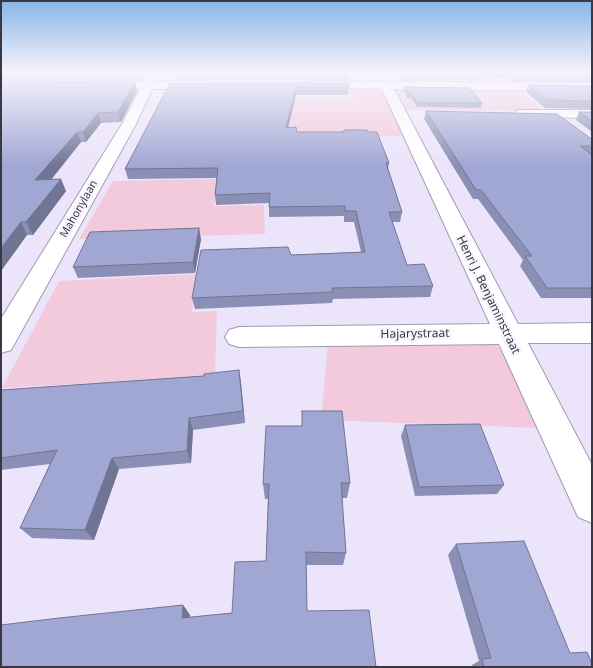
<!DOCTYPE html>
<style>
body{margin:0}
#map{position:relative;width:593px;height:668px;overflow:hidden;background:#ece4fa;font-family:"Noto Sans",sans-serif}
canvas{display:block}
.frame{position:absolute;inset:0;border:2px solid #3b3841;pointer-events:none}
</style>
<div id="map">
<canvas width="593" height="668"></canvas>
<div class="frame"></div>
</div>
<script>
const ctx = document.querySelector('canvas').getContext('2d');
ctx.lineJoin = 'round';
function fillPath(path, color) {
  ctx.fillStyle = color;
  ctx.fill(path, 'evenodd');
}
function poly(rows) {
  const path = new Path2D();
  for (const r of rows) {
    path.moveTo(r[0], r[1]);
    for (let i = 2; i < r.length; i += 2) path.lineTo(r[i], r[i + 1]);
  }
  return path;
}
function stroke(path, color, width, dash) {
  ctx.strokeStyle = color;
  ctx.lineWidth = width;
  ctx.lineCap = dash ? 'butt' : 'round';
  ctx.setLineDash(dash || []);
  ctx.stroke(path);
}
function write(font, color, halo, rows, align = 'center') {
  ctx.font = font + ' "Noto Sans",sans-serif';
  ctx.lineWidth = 5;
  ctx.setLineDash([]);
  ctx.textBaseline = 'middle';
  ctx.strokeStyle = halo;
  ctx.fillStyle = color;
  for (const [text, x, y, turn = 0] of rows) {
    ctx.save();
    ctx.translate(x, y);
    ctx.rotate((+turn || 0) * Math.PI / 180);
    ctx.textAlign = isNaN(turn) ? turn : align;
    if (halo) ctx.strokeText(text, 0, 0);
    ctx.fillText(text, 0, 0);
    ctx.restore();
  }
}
const green = poly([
 [351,88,372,88,383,91,403,136,209,138,257,99,353,98],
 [394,90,521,91,544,111,403,110],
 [217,179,214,206,264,205,265,234,79,239,113,181],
 [198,274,192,312,217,311,215,376,2,388,59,281],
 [328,342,485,342,498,347,515,367,541,428,321,420]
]);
const minor = poly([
 [145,73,155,73,154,81,208,81,214,85,208,89,152,89,136,124,15,343,11,350,1,353,1,319,122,124,140,89,98,89,92,85,98,81,143,81,145,73],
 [311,81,592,83,592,91,394,89,518,324,592,323,592,343,528,343,592,465,592,523,578,517,499,344,239,347,229,344,225,337,229,330,239,327,490,324,382,89,307,87,305,85,311,81],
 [521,110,592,110,592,118,516,117,514,114,516,111,521,110]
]);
const wall = poly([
 [1,73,143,73,142,80,1,81],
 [397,73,592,73,592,82,512,81,509,78,400,81],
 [176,74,347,74,347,80,177,80],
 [1,83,137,91,121,122,101,123,86,142,81,142,51,180,66,191,33,235,27,235,1,271],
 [170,83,349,87,348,95,296,95,288,127,297,132,343,132,344,130,368,132,389,163,388,169,402,212,400,222,392,222,407,265,433,286,430,297,333,299,332,303,195,309,192,298,291,255,361,252,354,222,344,222,344,216,269,217,269,203,216,205,215,195,217,178,128,179,125,169],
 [528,85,592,86,592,109,545,108,526,92],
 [405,87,482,103,481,108,417,107,411,98,407,98,404,91],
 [426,111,590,138,592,146,592,154,591,155,592,155,592,298,541,298,520,266,523,260,478,199,473,199,424,119],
 [579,112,592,112,592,132,576,120],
 [201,239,195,273,78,278,73,267],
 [239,370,245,423,193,430,191,463,119,469,94,540,32,538,20,528,50,464,1,470,1,390,204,376],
 [302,411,350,483,347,498,342,498,346,553,343,565,306,565,307,611,1,667,183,605,190,615,190,617,232,613,266,561,268,499,265,499,263,484,302,426],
 [405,425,504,485,497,494,415,496,401,436],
 [456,544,570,653,592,667,472,667,472,665,479,661,448,555]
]);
const shadedWall = poly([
 [140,73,143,73,142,80],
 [135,82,137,91,121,122,118,112],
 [296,87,296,95,286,136,286,128],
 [98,113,101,123,86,142,83,132],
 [77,132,81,142,41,192,35,180],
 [61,179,66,191,33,235,26,222],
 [21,222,27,235,1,271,1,248],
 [199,228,201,239,195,273,193,262],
 [239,370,241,382,245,423,243,411],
 [189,418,193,430,191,463,187,451],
 [112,458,119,469,94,540,85,530],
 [183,605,190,615,189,627,182,618]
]);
const building = poly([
 [176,73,347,73,347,74,176,74,176,73],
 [401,73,452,73,401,74,401,73],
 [513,73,592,73,592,75,514,74,513,73],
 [135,82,118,112,98,113,83,132,77,132,35,180,61,179,26,222,21,222,1,248,1,83,135,82],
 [170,83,348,83,349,87,296,87,286,128,296,127,297,132,344,132,344,130,367,130,368,132,377,132,389,163,386,163,402,212,389,212,407,265,424,264,433,286,332,288,333,292,192,298,201,250,288,247,291,255,365,252,356,211,345,211,345,206,269,207,270,193,215,195,218,168,125,169,170,83],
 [528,85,592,86,592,101,548,100,528,85],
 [405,87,469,88,482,103,418,103,412,94,408,94,405,87],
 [426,111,557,114,590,138,592,139,592,146,580,146,592,155,592,288,547,288,525,256,532,256,481,190,476,190,426,111],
 [579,112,592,112,592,121,579,112],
 [199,228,193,262,73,267,90,232,199,228],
 [239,370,243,411,189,418,187,451,112,458,85,530,20,528,57,450,1,458,1,390,204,376,204,374,239,370],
 [302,411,342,411,350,483,341,483,346,553,306,552,307,611,369,610,376,667,1,667,1,625,59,618,183,605,182,618,232,613,235,562,266,561,269,484,263,484,266,426,302,426,302,411],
 [480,424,504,485,419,487,405,425,480,424],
 [524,541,570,653,587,652,592,664,592,667,484,667,482,659,491,658,456,544,524,541]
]);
const farStreetnames = [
 ["Mahonylaan",79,209,-60]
];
const streetNames = [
 ["Henri J. Benjaminstraat",488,295,64],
 ["Hajarystraat",415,334,-1]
];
fillPath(green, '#f2cadb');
stroke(minor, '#a29aaf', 2);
fillPath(minor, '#fff');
fillPath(wall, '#8a90b5');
fillPath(shadedWall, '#717594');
fillPath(building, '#a1a7d3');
stroke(building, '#717594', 1);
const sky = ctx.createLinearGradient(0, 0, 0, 166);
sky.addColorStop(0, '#89b5e4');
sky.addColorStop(0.44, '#f6f3fd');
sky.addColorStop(1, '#f6f3fd00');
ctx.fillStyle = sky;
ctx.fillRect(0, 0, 593, 166);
write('11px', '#3b3841', '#f7f4fd', farStreetnames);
write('12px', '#3b3841', '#f7f4fd', streetNames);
</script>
